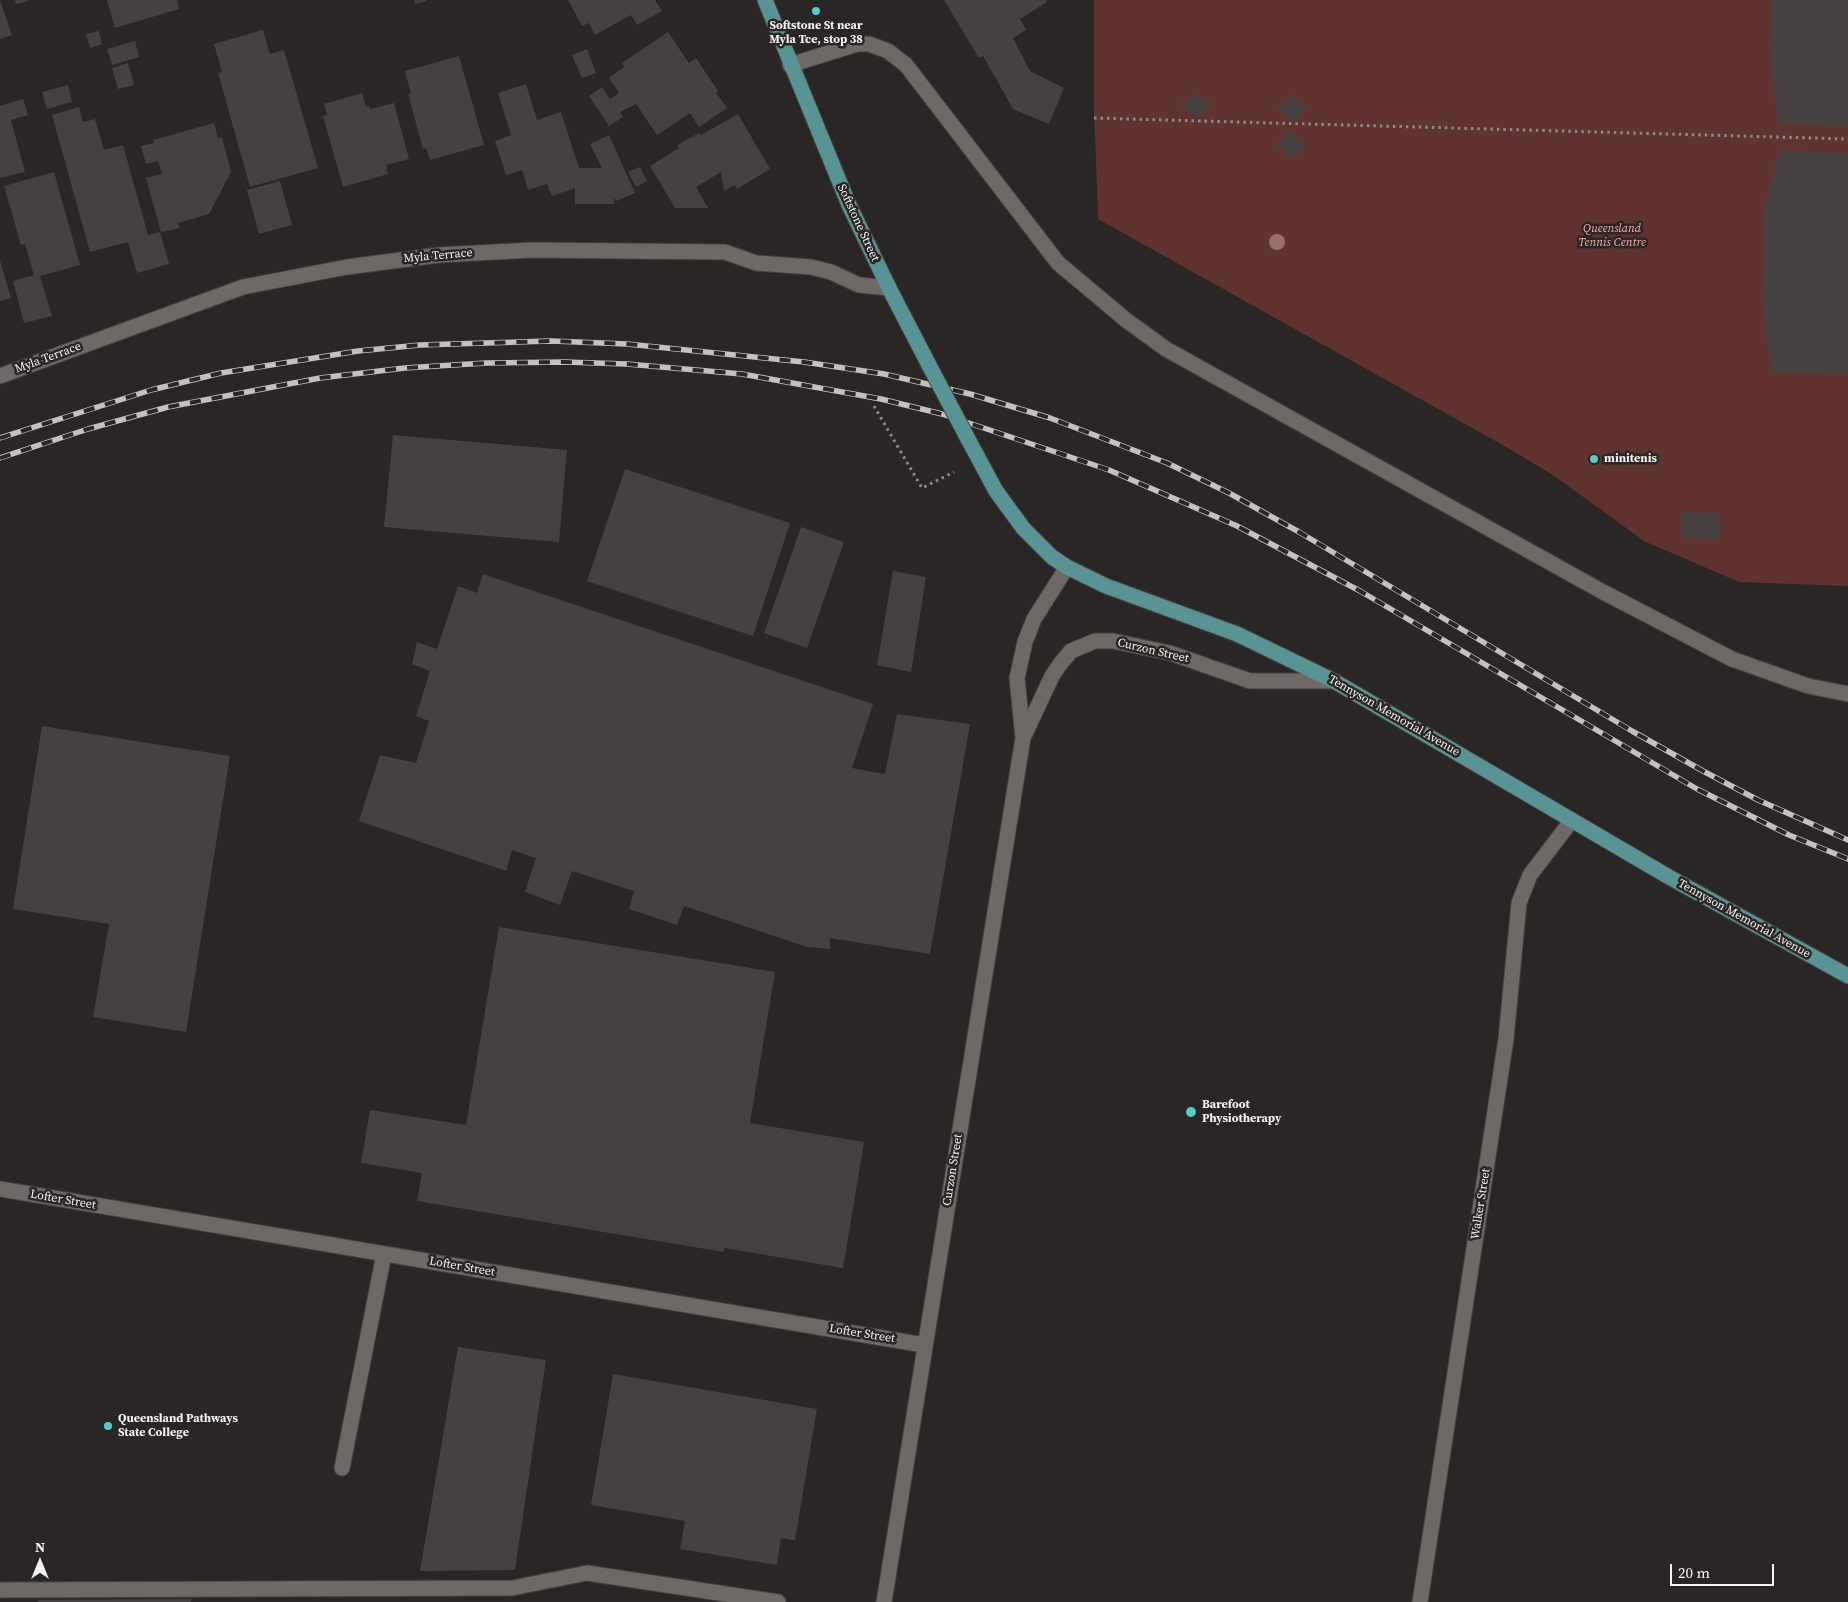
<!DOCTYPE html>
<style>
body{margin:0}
#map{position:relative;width:1848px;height:1602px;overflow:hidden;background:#2a2625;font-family:"Source Serif 4",serif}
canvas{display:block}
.north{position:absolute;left:15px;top:1537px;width:50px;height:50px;-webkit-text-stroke:4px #2a2625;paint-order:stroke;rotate:0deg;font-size:14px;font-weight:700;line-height:20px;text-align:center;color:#f6f3f3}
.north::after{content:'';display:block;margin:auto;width:18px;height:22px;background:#f6f3f3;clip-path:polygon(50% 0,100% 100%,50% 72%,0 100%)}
.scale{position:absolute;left:1670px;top:1564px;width:104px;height:22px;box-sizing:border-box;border:2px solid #f6f3f3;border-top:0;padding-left:6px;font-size:15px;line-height:18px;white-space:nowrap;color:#f6f3f3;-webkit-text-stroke:4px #2a2625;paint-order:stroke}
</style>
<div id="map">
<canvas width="1848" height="1602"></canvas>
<div class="north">N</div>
<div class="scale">20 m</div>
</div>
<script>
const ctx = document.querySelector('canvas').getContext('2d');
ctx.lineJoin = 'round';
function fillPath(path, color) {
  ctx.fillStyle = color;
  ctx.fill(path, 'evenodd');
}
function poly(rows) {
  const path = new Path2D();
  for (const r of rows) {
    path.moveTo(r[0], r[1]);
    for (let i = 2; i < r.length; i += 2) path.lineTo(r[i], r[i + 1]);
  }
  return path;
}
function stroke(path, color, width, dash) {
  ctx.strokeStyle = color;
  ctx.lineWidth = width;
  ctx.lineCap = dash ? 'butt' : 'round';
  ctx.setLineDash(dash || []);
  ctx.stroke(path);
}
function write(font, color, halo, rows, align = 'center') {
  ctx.font = font + ' "Source Serif 4",serif';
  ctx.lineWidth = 5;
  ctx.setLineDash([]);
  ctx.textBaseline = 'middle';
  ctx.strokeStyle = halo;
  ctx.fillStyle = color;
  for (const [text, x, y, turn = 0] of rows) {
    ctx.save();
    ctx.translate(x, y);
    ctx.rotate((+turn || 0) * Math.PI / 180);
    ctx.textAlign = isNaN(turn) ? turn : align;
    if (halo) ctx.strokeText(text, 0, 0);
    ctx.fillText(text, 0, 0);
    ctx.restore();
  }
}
const green = poly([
 [1094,0,1848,0,1848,586,1739,582,1644,541,1553,475,1508,448,1098,219,1094,103]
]);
const building = poly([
 [0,0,12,35,0,39],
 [15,0,27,0,28,1,16,4],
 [107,0,177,0,179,9,115,28],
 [414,0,426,0,426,1,415,4],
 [568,0,655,0,662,11,637,25,631,15,595,35,589,23,582,26],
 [944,0,1046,0,1047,2,1020,19,1026,30,1013,38,1030,71,1064,88,1049,124,1013,109,983,56,979,58],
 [1772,0,1848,0,1848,126,1778,124,1770,49],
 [263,30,270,54,284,50,318,168,250,187,218,73,222,72,214,44],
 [99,31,102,44,90,48,86,34],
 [668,32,689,63,696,58,718,91,716,93,727,108,699,127,690,113,657,135,636,104,620,112,623,117,609,126,589,96,602,87,610,99,619,93,609,78,624,67,622,63],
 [135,41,139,57,112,65,107,49],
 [587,49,596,73,582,78,572,55],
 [459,56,484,145,430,160,426,148,423,149,408,94,411,94,405,71],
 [128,63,134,85,118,89,112,68],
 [526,84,537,120,561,112,579,168,602,168,590,144,609,135,635,193,616,201,614,197,614,204,575,204,575,188,552,196,547,184,528,190,522,170,506,175,495,141,511,135,498,93],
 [68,85,72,102,47,109,42,92],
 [1195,92,1210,105,1196,119,1189,110,1180,105,1189,100],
 [362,93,366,107,369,106,370,109,394,103,409,159,386,165,388,174,343,187,323,116,327,115,324,104],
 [1291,94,1306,108,1291,122,1285,113,1276,108,1285,103],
 [23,99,28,115,11,120,25,172,0,178,0,106],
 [79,107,83,122,95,119,104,150,123,145,148,235,160,232,169,264,137,273,128,242,90,252,52,115],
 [738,114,770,169,737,189,735,185,724,191,721,172,696,187,708,208,675,208,650,166,679,148,677,145,699,133,701,135],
 [214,123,218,138,222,137,231,172,209,214,178,223,180,228,161,232,146,178,162,174,158,161,146,164,141,146,154,143,153,140],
 [1290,131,1304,145,1290,159,1283,149,1274,145],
 [1779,151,1848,153,1848,374,1772,372,1762,298,1764,215],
 [640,167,647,181,636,187,628,172],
 [54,172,80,265,40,276,52,316,24,323,13,281,34,275,25,244,21,245,4,186],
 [280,181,292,225,259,234,247,190],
 [0,260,11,298,0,301],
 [393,435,567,450,559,542,384,527],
 [625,469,790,523,753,636,587,581],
 [1682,512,1720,513,1719,539,1682,538],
 [801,527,844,542,807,648,764,633],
 [893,571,926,577,911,672,877,665],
 [483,574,873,704,852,768,885,774,897,714,970,724,930,954,830,938,830,949,807,947,684,906,677,925,629,909,634,891,572,871,560,905,525,892,536,858,512,850,506,871,359,821,380,755,416,763,429,721,416,716,430,671,412,664,417,642,437,649,458,586,477,593],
 [42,726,230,756,186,1032,93,1017,109,924,13,909],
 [499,927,775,972,750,1123,864,1142,843,1268,724,1248,724,1252,417,1201,422,1173,361,1163,370,1110,466,1125],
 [458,1347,546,1360,515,1570,420,1571],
 [613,1374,817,1409,795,1540,781,1538,777,1565,680,1549,685,1521,591,1505],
 [191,1599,191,1602,38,1602,38,1600]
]);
const path = poly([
 [1094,118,1848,139],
 [874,406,922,488,954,472]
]);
const minor = poly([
 [790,65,857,44,869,44,888,51,906,65,1058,263,1126,320,1166,349,1603,592,1732,659,1808,686,1848,694],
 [0,376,243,287,347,267,439,255,532,250,725,252,756,263,811,267,831,272,859,285,889,288],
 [1023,738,1052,676,1061,663,1071,651,1095,641,1113,641,1170,653,1250,681,1334,681],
 [0,1189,924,1345],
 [342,1468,384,1254],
 [0,1590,512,1588,587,1573,778,1602],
 [884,1602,1023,738,1017,678,1025,642,1034,619,1067,567],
 [1420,1602,1506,1039,1519,903,1530,875,1572,820]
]);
const major = poly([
 [765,0,849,205,889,288,930,367],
 [968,439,996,491,1023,528,1052,557,1067,567,1106,586,1237,634,1334,681,1669,877,1848,976]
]);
const rail = poly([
 [0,438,151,390,221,373,358,351,420,345,551,341,627,344,804,362,884,374,970,394,1050,418,1167,463,1229,493,1299,532,1632,731,1703,771,1758,800,1848,840],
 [0,458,88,429,168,407,320,378,405,368,486,363,565,362,627,364,742,374,881,399,942,414,1109,470,1237,526,1360,591,1697,789,1789,835,1848,859]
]);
const majorBridge = poly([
 [930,367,968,439]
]);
const trees = [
 [1277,242]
];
const markers = [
 [816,11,5,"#52cdcd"],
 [1594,459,5,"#52cdcd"],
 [1191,1112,6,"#52cdcd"],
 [108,1426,5,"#52cdcd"]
];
const poiNames = [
 ["Softstone St near",816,26,"center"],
 ["Myla Tce, stop 38",816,40,"center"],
 ["minitenis",1604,459],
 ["Barefoot",1202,1105],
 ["Physiotherapy",1202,1119],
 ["Queensland Pathways",118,1419],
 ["State College",118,1433]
];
const streetNames = [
 ["Softstone Street",858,223,65],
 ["Myla Terrace",438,256,-5],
 ["Myla Terrace",48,358,-20],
 ["Curzon Street",1153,651,13],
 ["Tennyson Memorial Avenue",1394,716,30],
 ["Tennyson Memorial Avenue",1744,919,29],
 ["Curzon Street",953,1170,-81],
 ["Lofter Street",63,1200,10],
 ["Walker Street",1481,1204,-81],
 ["Lofter Street",462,1267,10],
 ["Lofter Street",862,1334,9]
];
const parkNames = [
 ["Queensland",1612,229],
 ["Tennis Centre",1612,243]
];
fillPath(green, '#613330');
fillPath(building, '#464141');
stroke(minor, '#454140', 17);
stroke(major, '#454140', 17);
stroke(path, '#8f8b8b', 3, [2.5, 4]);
stroke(minor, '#6e6867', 15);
stroke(major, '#589494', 15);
stroke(rail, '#c5c1c1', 5.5);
stroke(rail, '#2a2625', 4, [11]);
stroke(majorBridge, '#454140', 17, []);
stroke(majorBridge, '#589494', 15);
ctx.fillStyle = '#9a706b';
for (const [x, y] of trees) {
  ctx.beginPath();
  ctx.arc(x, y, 8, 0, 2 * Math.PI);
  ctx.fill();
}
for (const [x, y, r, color] of markers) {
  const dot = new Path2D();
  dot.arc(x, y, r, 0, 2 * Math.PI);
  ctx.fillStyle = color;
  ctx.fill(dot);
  stroke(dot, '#2a2625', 2);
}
write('bold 12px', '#f6f3f3', '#2a2625', poiNames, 'left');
write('12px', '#f6f3f3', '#2a2625', streetNames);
write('italic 12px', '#f6aca5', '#2a2625', parkNames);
</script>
